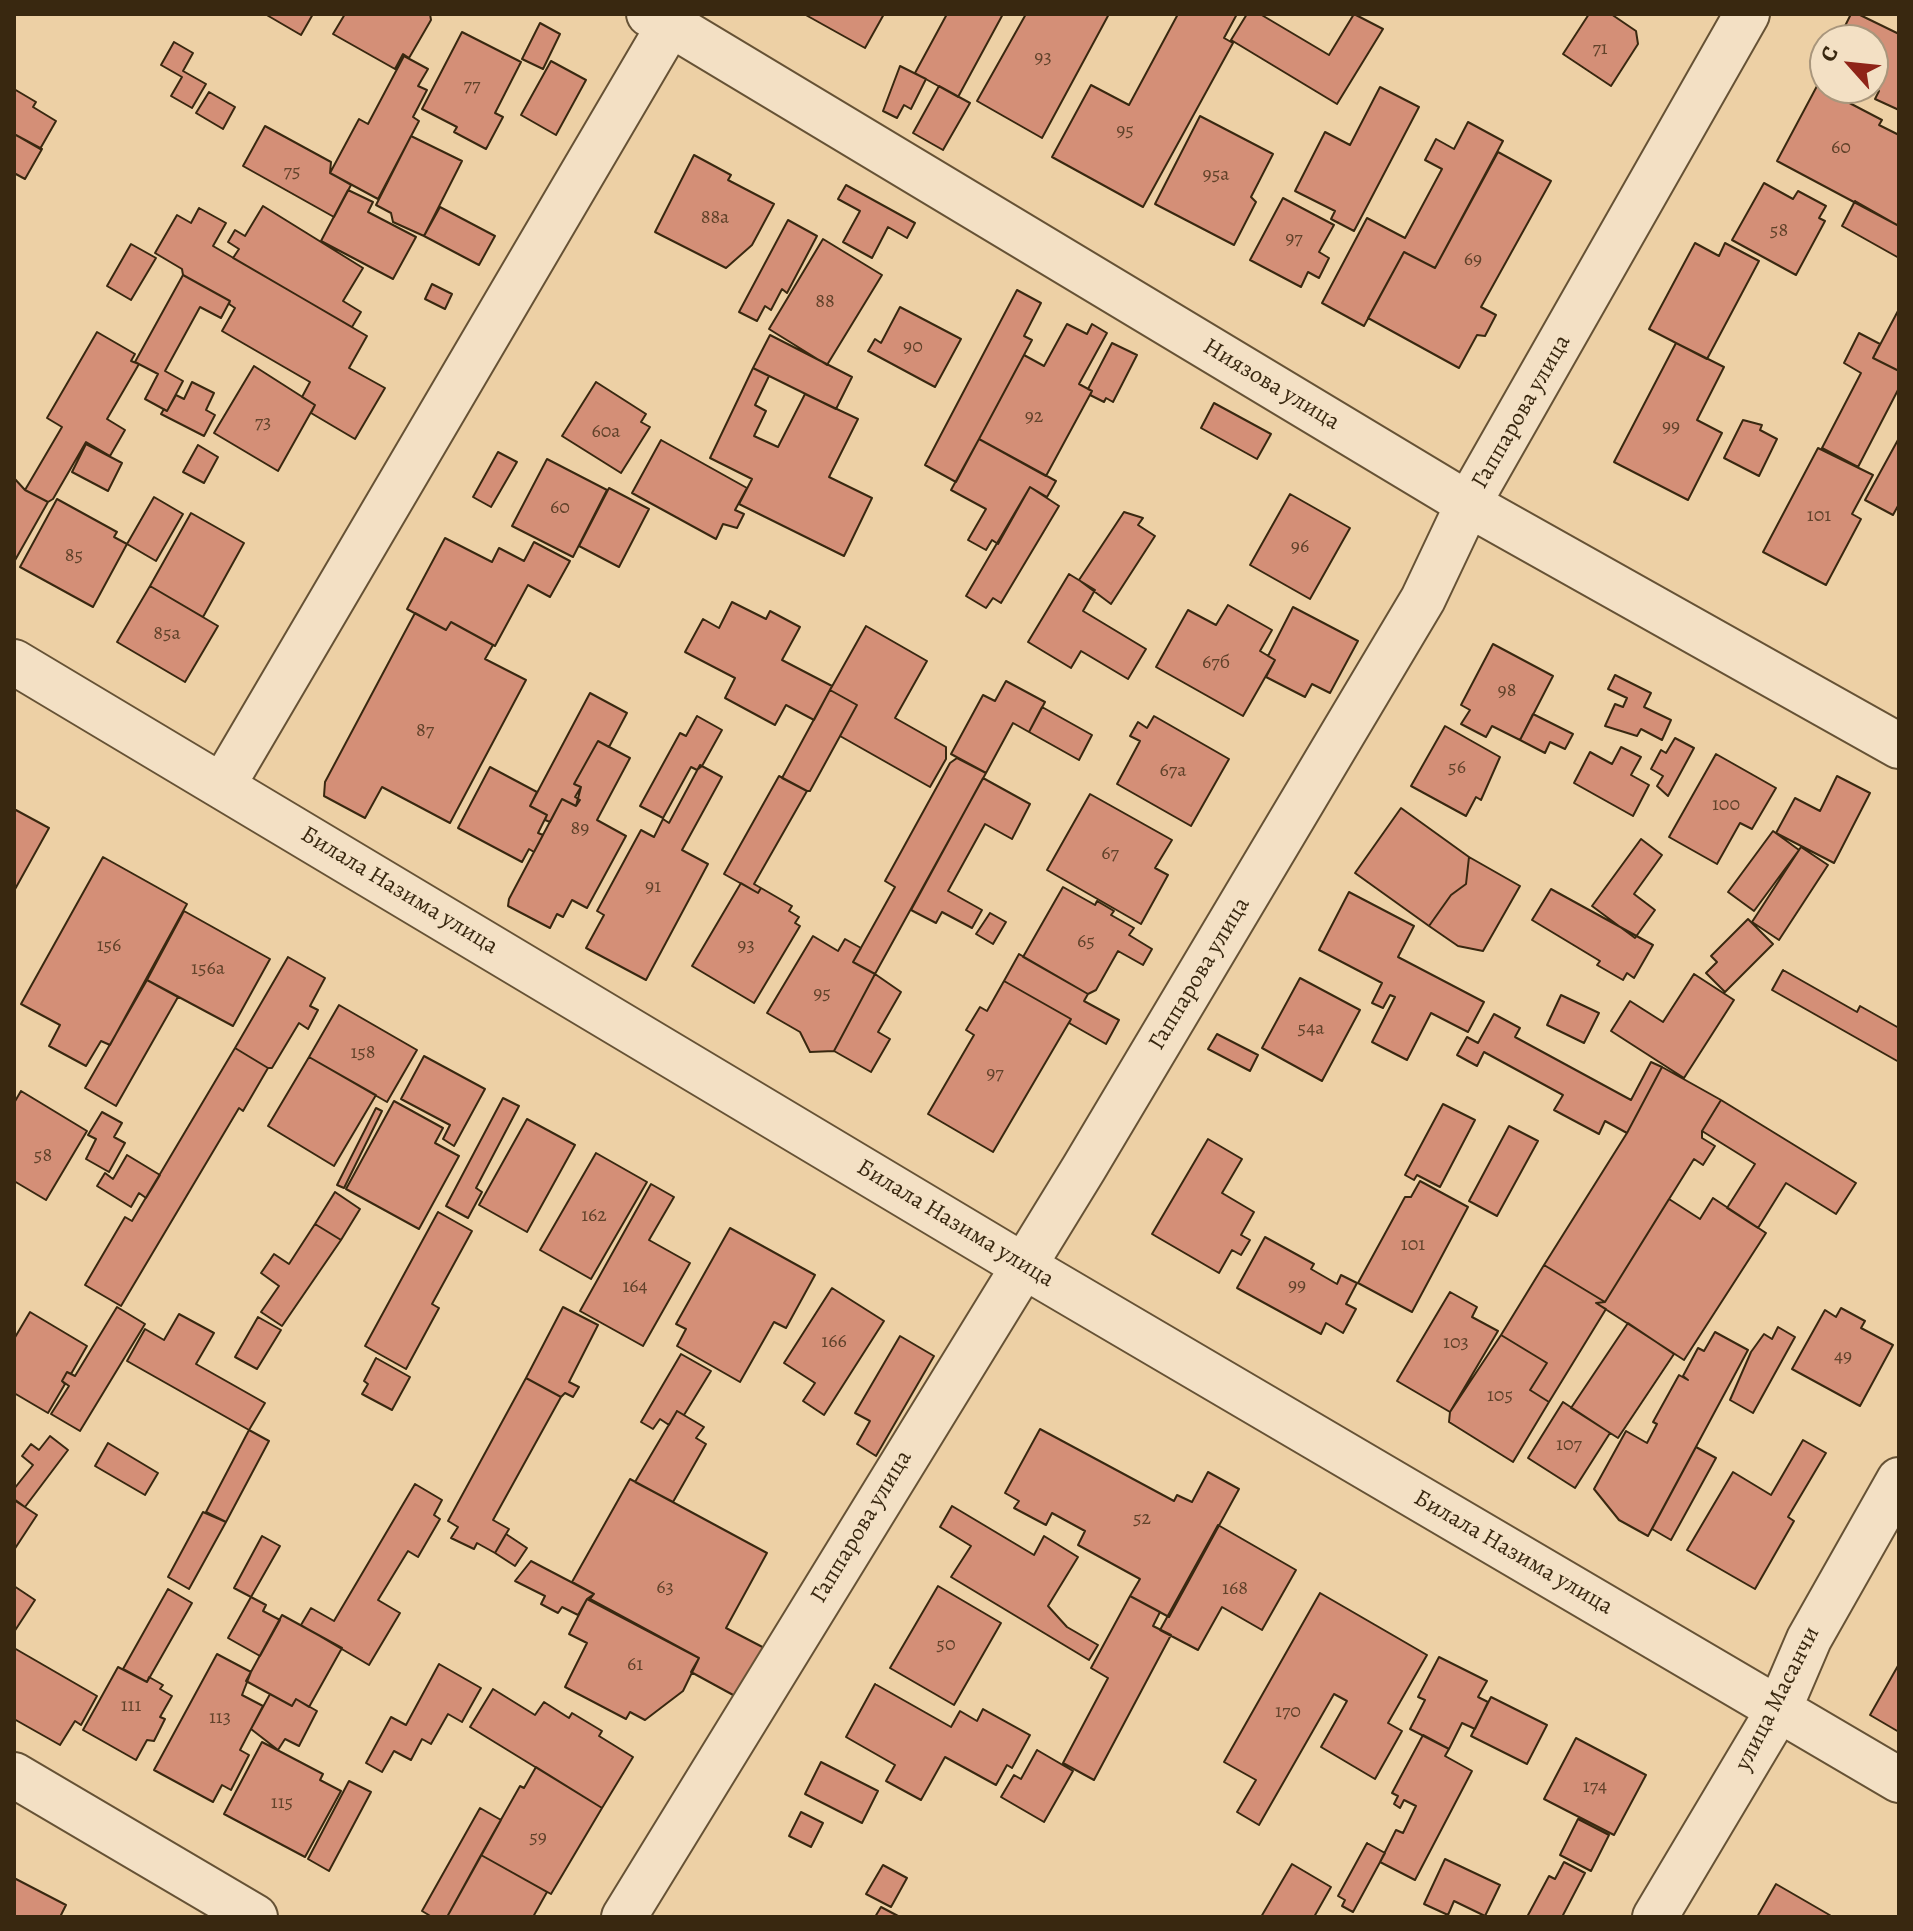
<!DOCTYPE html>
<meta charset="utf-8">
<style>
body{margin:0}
#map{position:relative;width:1913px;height:1931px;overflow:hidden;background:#edd0a5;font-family:Alegreya,serif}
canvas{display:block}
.frame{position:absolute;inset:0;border:16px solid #392810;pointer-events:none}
.north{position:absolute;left:1809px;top:24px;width:80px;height:80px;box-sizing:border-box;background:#f3e0c4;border:2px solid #a9967c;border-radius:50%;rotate:297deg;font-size:22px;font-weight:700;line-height:32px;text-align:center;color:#392810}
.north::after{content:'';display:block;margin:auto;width:28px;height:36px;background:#8f2418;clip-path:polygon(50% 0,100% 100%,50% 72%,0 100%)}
</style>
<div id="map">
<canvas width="1913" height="1931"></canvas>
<div class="frame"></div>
<div class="north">С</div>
</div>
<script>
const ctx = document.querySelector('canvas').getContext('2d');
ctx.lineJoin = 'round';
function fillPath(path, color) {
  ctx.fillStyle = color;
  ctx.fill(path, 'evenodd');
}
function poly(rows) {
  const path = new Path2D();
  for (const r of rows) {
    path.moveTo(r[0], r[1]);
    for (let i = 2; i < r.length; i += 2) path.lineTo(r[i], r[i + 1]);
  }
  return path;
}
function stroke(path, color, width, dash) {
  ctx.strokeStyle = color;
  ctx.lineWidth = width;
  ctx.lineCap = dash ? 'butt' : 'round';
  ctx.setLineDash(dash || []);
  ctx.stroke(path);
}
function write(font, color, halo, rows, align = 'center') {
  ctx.font = font + ' Alegreya,serif';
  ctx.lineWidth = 7;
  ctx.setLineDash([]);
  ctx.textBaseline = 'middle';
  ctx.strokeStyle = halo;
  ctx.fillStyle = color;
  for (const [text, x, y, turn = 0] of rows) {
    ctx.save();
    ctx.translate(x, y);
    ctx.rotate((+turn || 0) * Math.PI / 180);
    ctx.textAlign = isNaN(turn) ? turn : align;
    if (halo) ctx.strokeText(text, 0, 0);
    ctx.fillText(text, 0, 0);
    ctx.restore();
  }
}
const building = poly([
 [265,14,313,14,301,35,265,14],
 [345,14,430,14,431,20,409,58,403,54,395,69,333,34,345,14],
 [804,14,884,14,865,48,804,14],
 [947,14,1003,14,958,97,915,73,947,14],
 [1026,14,1109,14,1042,138,977,101,1026,14],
 [1178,14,1237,14,1224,38,1233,43,1143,207,1052,157,1091,85,1129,105,1178,14],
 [1247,14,1260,14,1329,55,1354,14,1383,29,1337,104,1231,40,1247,14],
 [1589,14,1611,14,1636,31,1638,44,1611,86,1563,54,1589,14],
 [1851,14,1858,14,1899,34,1899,110,1875,99,1879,91,1873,88,1873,40,1838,40,1851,14],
 [540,23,560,34,543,69,522,59,540,23],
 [462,32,521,62,495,113,503,117,486,149,454,132,457,127,422,109,462,32],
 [174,42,193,53,183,71,206,84,192,108,171,96,182,77,161,65,174,42],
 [404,56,428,69,418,86,427,90,413,117,419,121,378,199,330,173,359,119,368,124,404,56],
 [551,61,586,80,556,135,521,115,551,61],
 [900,66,926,79,911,109,904,105,897,118,883,111,900,66],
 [939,86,970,103,943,150,913,133,939,86],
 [1817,86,1882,120,1879,125,1899,135,1899,226,1777,161,1817,86],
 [1380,87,1419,107,1354,231,1331,219,1335,211,1295,191,1325,132,1350,145,1380,87],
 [14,89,36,102,33,107,56,121,40,149,14,134,14,89],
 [209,92,235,107,223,129,196,113,209,92],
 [1200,116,1273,154,1251,197,1256,202,1234,245,1155,204,1200,116],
 [1468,122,1503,141,1435,268,1404,252,1364,326,1322,303,1367,218,1405,238,1442,169,1425,160,1436,139,1454,149,1468,122],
 [265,126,331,162,330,173,351,185,334,217,243,166,265,126],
 [14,134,42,149,25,179,14,173,14,134],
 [411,136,462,161,424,236,393,222,391,213,376,205,411,136],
 [1498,152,1551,181,1481,307,1496,315,1485,336,1477,335,1459,368,1368,318,1404,252,1435,268,1498,152],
 [694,155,731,175,728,180,774,204,752,245,726,268,655,232,694,155],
 [1764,183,1793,199,1798,191,1826,206,1819,218,1825,221,1796,275,1732,240,1764,183],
 [846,185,915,223,907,238,888,227,872,258,843,242,860,211,838,199,846,185],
 [348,190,373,202,368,212,416,237,393,279,321,241,348,190],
 [1283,198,1334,225,1319,252,1329,258,1319,278,1308,272,1301,287,1250,260,1283,198],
 [1855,201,1899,226,1899,258,1842,226,1855,201],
 [263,206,363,268,343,301,361,312,352,327,233,258,239,249,228,242,235,230,245,236,263,206],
 [440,207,495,236,479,265,424,236,440,207],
 [199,208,226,223,213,246,367,336,349,368,385,388,355,439,311,413,315,405,302,397,310,382,222,331,235,308,229,304,230,301,183,275,182,269,155,253,177,215,191,223,199,208],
 [788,220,817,236,787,293,782,289,771,310,765,306,757,321,739,312,788,220],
 [823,239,882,275,827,365,769,329,823,239],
 [1695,243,1719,256,1725,243,1759,261,1707,359,1649,329,1695,243],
 [131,244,156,258,131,300,107,286,131,244],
 [183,275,230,301,221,318,200,307,165,371,183,381,167,411,145,399,158,374,135,362,183,275],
 [432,284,452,294,445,309,425,299,432,284],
 [1017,290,1041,303,1024,336,1032,340,956,482,925,465,1017,290],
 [900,307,961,339,935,387,868,351,875,339,881,343,900,307],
 [1899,309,1899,371,1873,358,1899,309],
 [1067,324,1087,334,1092,324,1107,333,1079,384,1092,391,1046,476,979,439,1024,355,1044,366,1067,324],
 [97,332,135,354,131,361,139,364,107,419,125,430,110,456,86,442,53,499,48,502,25,490,62,427,47,418,97,332],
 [1859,333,1880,344,1873,358,1899,371,1899,388,1858,467,1822,448,1861,373,1844,363,1859,333],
 [770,335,852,377,836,409,753,368,770,335],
 [1112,343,1137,355,1113,402,1106,398,1104,402,1090,395,1092,391,1088,389,1112,343],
 [1676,343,1724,367,1697,420,1722,433,1688,500,1614,462,1676,343],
 [254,366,315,405,278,471,214,433,254,366],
 [753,368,769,376,755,405,766,411,754,436,778,447,805,394,858,419,829,477,872,498,844,556,739,504,752,479,710,458,753,368],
 [192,382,214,393,206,410,215,415,204,436,161,414,164,409,167,411,176,395,184,399,192,382],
 [596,382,646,414,641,422,650,427,621,473,562,436,596,382],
 [1214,403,1271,434,1257,459,1201,428,1214,403],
 [1743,420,1762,425,1760,430,1777,439,1759,476,1724,458,1743,420],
 [1899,438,1899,504,1893,515,1865,500,1899,438],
 [979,439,1056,481,1047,497,1030,487,998,544,992,540,986,550,968,540,986,509,951,490,979,439],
 [661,440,747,488,735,510,744,514,737,528,723,524,716,539,632,493,661,440],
 [86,444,122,463,108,491,72,472,86,444],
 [198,445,218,457,204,483,183,472,198,445],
 [1818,448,1873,475,1852,514,1861,519,1826,585,1763,552,1818,448],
 [498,452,517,462,491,507,473,497,498,452],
 [547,459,607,490,573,557,512,526,547,459],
 [14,478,25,490,48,502,14,562,14,478],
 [1030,487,1059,506,1001,603,993,598,986,608,966,596,1030,487],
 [609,488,649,509,619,567,579,546,609,488],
 [1290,494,1350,528,1310,599,1250,565,1290,494],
 [154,497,183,514,156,561,127,544,154,497],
 [57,499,117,532,114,537,127,544,93,607,20,567,57,499],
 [1124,512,1143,518,1138,525,1155,536,1111,604,1079,580,1124,512],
 [191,513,244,543,203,617,150,586,191,513],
 [445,538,492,562,499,548,524,561,534,542,570,561,550,597,528,585,495,646,451,622,446,630,407,609,445,538],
 [1069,574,1095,590,1083,611,1146,649,1128,679,1081,651,1071,668,1028,642,1069,574],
 [150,586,218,626,185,682,117,642,150,586],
 [732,602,766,619,770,611,800,627,782,660,832,686,814,720,786,705,775,725,725,698,735,678,685,652,703,619,719,628,732,602],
 [1228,605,1272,630,1260,651,1275,660,1243,716,1156,667,1188,610,1216,625,1228,605],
 [1293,607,1358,641,1330,693,1312,684,1305,697,1266,677,1275,660,1268,656,1293,607],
 [415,613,446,630,451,622,493,645,485,659,526,680,450,823,382,787,365,818,324,796,325,782,415,613],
 [866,626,927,661,895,718,946,747,946,759,930,787,840,736,857,705,830,690,866,626],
 [1493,644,1553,676,1520,740,1492,726,1486,737,1461,724,1470,710,1461,705,1493,644],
 [1615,675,1651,693,1644,707,1671,720,1662,740,1641,729,1637,736,1605,726,1615,704,1623,707,1627,698,1608,689,1615,675],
 [1006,681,1045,702,1029,732,1013,723,986,773,951,754,983,695,995,701,1006,681],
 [830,690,857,705,810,791,807,791,782,778,830,690],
 [590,693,627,713,609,747,598,741,574,784,581,787,576,806,562,799,550,822,545,820,547,815,530,806,590,693],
 [1042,707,1092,735,1079,760,1029,732,1042,707],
 [1533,714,1573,734,1565,749,1550,742,1545,753,1520,740,1533,714],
 [697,716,722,730,702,766,697,770,691,767,663,818,640,806,680,733,686,736,697,716],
 [1154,716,1229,759,1191,826,1117,784,1140,741,1130,736,1138,722,1147,728,1154,716],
 [1445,726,1500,757,1481,800,1476,797,1466,816,1411,786,1445,726],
 [1675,738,1694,748,1668,796,1657,786,1663,776,1651,769,1661,750,1666,753,1675,738],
 [598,741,630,758,597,820,626,836,587,908,572,900,563,917,557,914,550,928,508,906,509,899,562,799,576,806,580,800,575,797,581,787,574,784,598,741],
 [1621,747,1641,757,1631,775,1649,785,1633,816,1574,783,1590,752,1612,764,1621,747],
 [1716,754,1776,788,1752,829,1740,823,1717,864,1669,837,1716,754],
 [957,758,986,773,875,974,853,962,895,887,885,881,950,763,957,758],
 [700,765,722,777,682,850,708,864,646,980,586,948,604,915,597,911,641,830,654,837,663,819,669,823,700,765],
 [490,767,537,792,530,806,547,815,538,833,543,835,534,852,529,849,522,862,458,828,490,767],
 [779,776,807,791,754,884,761,888,758,893,724,874,779,776],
 [1837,776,1870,793,1834,863,1776,833,1795,798,1820,811,1837,776],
 [983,778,1030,804,1012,839,985,824,948,891,982,910,972,928,942,912,936,923,911,910,983,778],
 [1090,794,1172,840,1155,868,1168,875,1141,924,1047,870,1090,794],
 [1401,808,1469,857,1466,884,1451,895,1429,926,1355,873,1401,808],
 [14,809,49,828,14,891,14,809],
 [1773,831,1799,850,1754,911,1728,892,1773,831],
 [1641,839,1662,855,1634,894,1655,910,1635,938,1592,906,1641,839],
 [1801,847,1828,865,1779,940,1752,922,1801,847],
 [103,857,187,904,110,1045,101,1041,86,1066,49,1046,60,1025,21,1004,103,857],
 [1469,857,1520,886,1483,951,1458,946,1429,926,1451,895,1466,884,1469,857],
 [741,883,758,893,761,888,792,906,789,911,799,917,795,923,800,926,754,1003,692,966,741,883],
 [1063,887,1095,905,1097,901,1114,911,1111,915,1134,928,1129,935,1152,949,1143,965,1118,951,1096,990,1088,994,1023,957,1063,887],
 [1551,889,1653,945,1634,978,1627,973,1623,980,1597,965,1600,961,1532,920,1551,889],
 [1349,892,1414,926,1398,957,1484,1002,1468,1032,1431,1013,1407,1060,1372,1042,1395,997,1390,995,1383,1008,1372,1003,1382,983,1319,950,1349,892],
 [184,911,270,959,233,1026,147,980,184,911],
 [990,913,1006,922,993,944,976,934,990,913],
 [1748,919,1773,944,1725,992,1706,973,1717,962,1711,956,1748,919],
 [813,936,838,951,845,939,861,948,853,962,875,974,834,1051,810,1052,800,1032,767,1013,813,936],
 [1019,954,1088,994,1084,1001,1119,1020,1106,1044,1069,1023,1071,1019,1004,981,1019,954],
 [288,957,325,978,310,1006,318,1010,308,1029,299,1023,272,1068,268,1068,235,1048,288,957],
 [1783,970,1857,1012,1860,1006,1899,1028,1899,1062,1772,990,1783,970],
 [875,974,901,992,878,1032,890,1039,871,1072,834,1051,875,974],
 [1694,974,1734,1000,1684,1078,1611,1031,1630,1001,1663,1022,1694,974],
 [1300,978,1360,1010,1322,1081,1262,1048,1300,978],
 [147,980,178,997,116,1106,85,1088,147,980],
 [1004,981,1071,1019,993,1152,928,1114,974,1035,966,1030,980,1007,987,1011,1004,981],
 [1561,995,1599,1013,1584,1043,1547,1025,1561,995],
 [339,1005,417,1050,387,1102,309,1057,339,1005],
 [1494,1014,1520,1028,1515,1037,1631,1100,1651,1062,1662,1067,1627,1133,1605,1121,1599,1134,1554,1110,1563,1095,1484,1052,1477,1066,1457,1055,1467,1037,1478,1043,1494,1014],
 [1217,1034,1258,1055,1250,1071,1208,1049,1217,1034],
 [235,1048,268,1068,243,1111,239,1108,121,1306,85,1285,125,1217,132,1221,235,1048],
 [424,1056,485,1089,454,1146,443,1139,450,1125,401,1099,424,1056],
 [309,1057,376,1095,334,1166,268,1126,309,1057],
 [1662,1067,1721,1100,1702,1131,1702,1138,1715,1146,1703,1165,1694,1159,1605,1302,1544,1265,1627,1133,1662,1067],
 [21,1091,87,1131,46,1200,14,1181,14,1103,21,1091],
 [503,1098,519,1106,476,1188,482,1192,468,1218,446,1206,503,1098],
 [1721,1100,1856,1183,1836,1214,1786,1183,1758,1228,1727,1208,1755,1164,1702,1131,1721,1100],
 [394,1101,443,1128,435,1143,459,1156,419,1229,346,1189,394,1101],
 [1443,1104,1475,1120,1440,1187,1417,1175,1414,1180,1405,1175,1443,1104],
 [376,1108,382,1111,344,1188,337,1185,376,1108],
 [102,1112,122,1123,114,1137,125,1143,109,1172,86,1159,96,1139,88,1135,102,1112],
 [527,1119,575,1145,527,1232,479,1205,527,1119],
 [1509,1126,1538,1141,1497,1216,1469,1201,1509,1126],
 [1208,1139,1242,1159,1222,1193,1254,1212,1241,1235,1250,1240,1241,1255,1232,1250,1219,1273,1152,1234,1208,1139],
 [596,1153,647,1182,591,1279,540,1250,596,1153],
 [127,1155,160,1175,146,1198,139,1193,131,1207,97,1186,105,1173,113,1179,127,1155],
 [1420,1181,1468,1207,1412,1312,1358,1283,1405,1197,1411,1197,1420,1181],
 [651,1184,674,1197,649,1240,690,1263,643,1346,580,1311,651,1184],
 [335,1192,360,1209,341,1240,315,1224,335,1192],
 [1713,1198,1766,1233,1684,1360,1596,1303,1605,1302,1669,1199,1700,1219,1713,1198],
 [438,1212,472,1231,432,1304,439,1308,406,1369,365,1346,438,1212],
 [315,1224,341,1240,282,1326,261,1312,279,1286,261,1273,274,1254,289,1264,315,1224],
 [730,1228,815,1275,786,1328,774,1322,740,1382,677,1346,686,1329,676,1324,730,1228],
 [1265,1237,1314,1264,1311,1269,1337,1284,1341,1275,1357,1283,1346,1304,1356,1309,1343,1333,1326,1323,1321,1334,1237,1288,1265,1237],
 [1544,1265,1605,1302,1596,1303,1606,1309,1549,1402,1530,1390,1547,1363,1501,1335,1544,1265],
 [832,1288,884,1321,824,1415,803,1401,815,1383,784,1363,832,1288],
 [1450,1292,1477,1307,1472,1317,1498,1331,1450,1412,1397,1381,1450,1292],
 [117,1307,145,1324,80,1431,51,1414,69,1386,62,1381,67,1372,75,1376,117,1307],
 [563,1307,598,1325,569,1382,579,1387,573,1397,565,1393,561,1397,526,1378,563,1307],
 [1841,1308,1865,1321,1861,1328,1893,1345,1860,1406,1792,1369,1825,1310,1836,1317,1841,1308],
 [30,1312,87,1346,71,1374,67,1372,62,1381,65,1384,48,1413,14,1393,14,1339,30,1312],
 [179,1314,214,1333,196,1364,265,1403,249,1430,127,1361,145,1329,164,1340,179,1314],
 [258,1317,281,1330,257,1369,235,1357,258,1317],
 [1628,1323,1674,1354,1618,1438,1571,1408,1628,1323],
 [1778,1327,1795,1337,1753,1413,1730,1400,1751,1352,1764,1334,1772,1339,1778,1327],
 [1715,1332,1748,1350,1648,1536,1619,1520,1594,1489,1626,1431,1647,1443,1657,1424,1653,1422,1679,1375,1688,1380,1683,1376,1698,1348,1704,1351,1715,1332],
 [1501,1335,1547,1363,1530,1390,1549,1402,1513,1462,1449,1422,1450,1412,1501,1335],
 [900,1336,934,1356,876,1456,857,1444,870,1421,855,1413,900,1336],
 [681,1354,711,1371,684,1415,677,1411,669,1425,660,1419,653,1429,641,1422,681,1354],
 [376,1358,410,1377,392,1410,362,1394,368,1384,364,1381,376,1358],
 [526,1378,561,1397,493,1520,509,1529,495,1553,477,1543,474,1549,451,1538,458,1527,448,1521,526,1378],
 [1563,1402,1610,1433,1575,1488,1528,1458,1563,1402],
 [677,1411,704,1427,696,1438,706,1444,673,1502,635,1482,677,1411],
 [1040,1429,1174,1501,1177,1495,1192,1502,1208,1472,1239,1489,1169,1617,1130,1596,1140,1579,1078,1545,1085,1531,1052,1513,1046,1525,1014,1508,1019,1501,1005,1493,1040,1429],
 [249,1430,269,1441,226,1522,206,1512,249,1430],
 [50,1436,68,1450,25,1507,14,1499,14,1489,33,1465,22,1456,31,1444,39,1450,50,1436],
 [1803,1440,1826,1453,1788,1517,1794,1521,1755,1589,1687,1550,1733,1472,1771,1495,1803,1440],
 [108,1443,158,1473,145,1495,95,1466,108,1443],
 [1696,1447,1716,1458,1671,1540,1652,1529,1696,1447],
 [630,1479,767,1553,726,1628,772,1652,746,1702,691,1672,699,1658,590,1599,594,1594,572,1582,630,1479],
 [415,1484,442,1500,434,1515,440,1519,418,1557,408,1551,378,1600,400,1613,369,1665,301,1625,311,1608,334,1621,415,1484],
 [14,1500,37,1515,14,1550,14,1500],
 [952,1506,1034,1555,1044,1536,1078,1557,1048,1606,1067,1627,1098,1645,1089,1660,951,1577,971,1546,940,1527,952,1506],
 [203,1512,226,1522,189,1589,168,1577,203,1512],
 [1218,1525,1296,1570,1262,1630,1222,1607,1198,1650,1160,1630,1218,1525],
 [506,1534,527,1548,515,1566,495,1553,506,1534],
 [262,1536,280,1546,251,1597,234,1588,262,1536],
 [531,1561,594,1594,587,1599,578,1615,562,1607,558,1613,541,1604,545,1596,515,1581,531,1561],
 [14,1586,35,1600,14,1632,14,1586],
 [938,1586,1001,1623,954,1705,890,1668,938,1586],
 [168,1589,192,1603,147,1682,123,1669,168,1589],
 [1320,1593,1427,1655,1388,1723,1402,1731,1375,1779,1321,1747,1347,1701,1334,1694,1259,1825,1237,1812,1256,1780,1224,1762,1320,1593],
 [1130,1596,1160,1612,1153,1626,1171,1635,1094,1780,1063,1763,1108,1678,1091,1668,1130,1596],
 [251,1597,266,1605,263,1611,280,1620,260,1656,228,1638,251,1597],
 [587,1599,699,1658,683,1691,645,1720,630,1712,626,1719,565,1687,587,1643,569,1634,587,1599],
 [282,1615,342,1648,309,1707,296,1699,292,1706,246,1681,282,1615],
 [14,1648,97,1696,81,1725,75,1721,60,1745,14,1719,14,1648],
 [217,1654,251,1672,242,1695,263,1706,240,1750,249,1755,231,1790,222,1785,213,1802,154,1770,217,1654],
 [1439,1657,1487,1681,1478,1697,1488,1702,1475,1729,1462,1723,1449,1749,1410,1729,1425,1700,1418,1697,1439,1657],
 [439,1664,481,1688,462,1722,448,1714,431,1744,422,1739,411,1760,394,1751,382,1772,366,1763,391,1717,406,1725,439,1664],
 [1899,1664,1899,1732,1870,1715,1899,1664],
 [118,1667,147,1682,149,1677,163,1685,160,1689,172,1696,160,1717,165,1719,154,1741,147,1740,136,1760,83,1730,118,1667],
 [875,1684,951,1727,960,1711,977,1721,983,1709,1030,1735,1012,1768,1007,1765,996,1785,945,1757,921,1800,886,1781,895,1765,846,1737,875,1684],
 [493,1689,535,1715,544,1702,569,1718,572,1713,602,1731,599,1736,633,1757,602,1808,470,1727,493,1689],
 [270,1694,292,1706,296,1699,317,1711,299,1746,285,1739,278,1750,251,1729,270,1694],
 [1491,1697,1547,1725,1527,1764,1471,1736,1491,1697],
 [1423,1735,1449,1749,1445,1756,1472,1771,1415,1880,1380,1862,1396,1830,1403,1833,1416,1806,1404,1800,1400,1808,1394,1804,1398,1796,1392,1793,1423,1735],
 [1576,1738,1646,1775,1614,1835,1544,1799,1576,1738],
 [262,1742,323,1774,320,1780,341,1791,305,1857,224,1814,262,1742],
 [1037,1750,1073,1771,1044,1822,1001,1797,1014,1775,1021,1779,1037,1750],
 [821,1762,878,1791,862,1823,805,1794,821,1762],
 [536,1767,602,1808,551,1894,481,1855,520,1786,524,1788,536,1767],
 [349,1781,371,1792,329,1871,308,1859,349,1781],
 [480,1808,501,1820,447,1917,432,1917,422,1911,480,1808],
 [801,1812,823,1823,811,1847,789,1836,801,1812],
 [1578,1819,1609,1835,1591,1871,1560,1855,1578,1819],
 [1367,1843,1385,1853,1353,1912,1342,1906,1345,1900,1338,1896,1367,1843],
 [481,1855,547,1892,533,1917,447,1917,481,1855],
 [1445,1859,1500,1885,1485,1916,1454,1901,1448,1915,1424,1904,1445,1859],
 [1564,1862,1585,1873,1562,1917,1527,1917,1549,1876,1555,1879,1564,1862],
 [1292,1864,1331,1887,1314,1917,1261,1917,1292,1864],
 [883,1865,907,1878,891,1907,866,1894,883,1865],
 [14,1878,66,1905,60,1917,14,1917,14,1878],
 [1776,1884,1833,1917,1757,1917,1776,1884],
 [881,1907,900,1917,875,1917,881,1907]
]);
const minor = poly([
 [649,14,670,24,1468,504,1899,746],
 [14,662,1022,1265,1899,1780],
 [223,785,676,14],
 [14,1775,255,1917],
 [624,1917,1084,1168,1423,599,1468,504,1747,14],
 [1655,1917,1779,1709,1809,1639,1899,1480]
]);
const numberNames = [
 ["71",1600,49],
 ["93",1043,58],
 ["77",472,86],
 ["95",1125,131],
 ["60",1841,148],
 ["75",292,172],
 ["95а",1216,175],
 ["88а",715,218],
 ["58",1779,231],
 ["97",1294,239],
 ["69",1473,260],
 ["88",825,302],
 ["90",913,347],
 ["92",1034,417],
 ["73",263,423],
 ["99",1671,427],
 ["60а",606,432],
 ["60",560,508],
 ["101",1819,516],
 ["96",1300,547],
 ["85",74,556],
 ["85а",167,634],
 ["67б",1216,663],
 ["98",1507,691],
 ["87",425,731],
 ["56",1457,768],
 ["67а",1173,771],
 ["100",1726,805],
 ["89",580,829],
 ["67",1110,854],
 ["91",653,887],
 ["65",1086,942],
 ["156",109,946],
 ["93",746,946],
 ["156а",208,969],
 ["95",822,994],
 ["54а",1311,1029],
 ["158",363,1053],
 ["97",995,1074],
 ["58",43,1156],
 ["162",594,1216],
 ["101",1413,1245],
 ["99",1297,1286],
 ["164",635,1287],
 ["166",834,1342],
 ["103",1456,1343],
 ["49",1843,1357],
 ["105",1500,1396],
 ["107",1569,1445],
 ["52",1142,1519],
 ["63",665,1588],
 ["168",1235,1589],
 ["50",946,1645],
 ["61",635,1665],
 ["111",131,1706],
 ["170",1288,1712],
 ["113",220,1718],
 ["174",1595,1787],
 ["115",282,1803],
 ["59",538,1838]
];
const streetNames = [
 ["Ниязова улица",1271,385,31],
 ["Гаппарова улица",1522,412,-60],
 ["Билала Назима улица",399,891,31],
 ["Гаппарова улица",1200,974,-59],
 ["Билала Назима улица",955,1224,31],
 ["Гаппарова улица",862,1527,-59],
 ["Билала Назима улица",1513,1553,30],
 ["улица Масанчи",1778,1699,-63]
];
fillPath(building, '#d48f77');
stroke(building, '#392810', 2);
stroke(minor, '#665235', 48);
stroke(minor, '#f3e0c4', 44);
write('20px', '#60422a', null, numberNames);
write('24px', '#392810', '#f3e0c4', streetNames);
</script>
